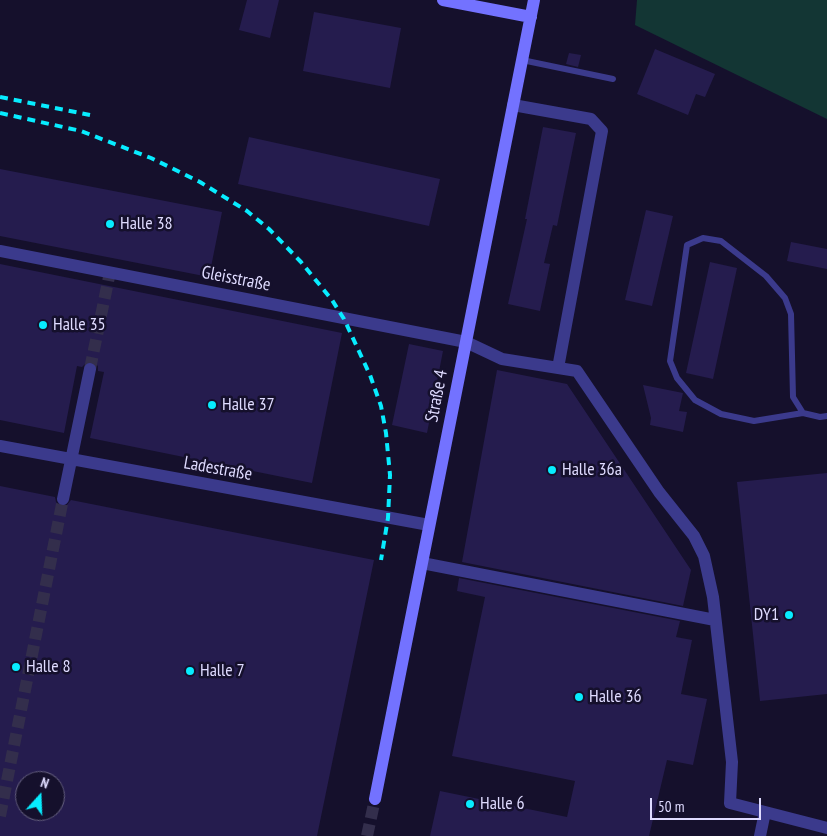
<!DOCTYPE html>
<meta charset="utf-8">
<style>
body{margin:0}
#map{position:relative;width:827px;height:836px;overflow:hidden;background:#15102c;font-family:"PT Sans Narrow",sans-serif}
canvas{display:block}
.north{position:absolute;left:15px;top:771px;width:50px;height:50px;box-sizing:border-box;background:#15102c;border:1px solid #666180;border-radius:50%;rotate:20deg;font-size:14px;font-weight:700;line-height:20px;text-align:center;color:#dfdbff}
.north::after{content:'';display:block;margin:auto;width:18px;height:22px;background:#07ecff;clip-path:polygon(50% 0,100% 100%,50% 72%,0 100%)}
.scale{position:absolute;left:650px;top:798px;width:111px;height:22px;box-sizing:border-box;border:2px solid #dfdbff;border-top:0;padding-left:6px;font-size:15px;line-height:18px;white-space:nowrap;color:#dfdbff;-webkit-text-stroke:4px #15102c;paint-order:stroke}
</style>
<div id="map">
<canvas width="827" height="836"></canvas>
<div class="north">N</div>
<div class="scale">50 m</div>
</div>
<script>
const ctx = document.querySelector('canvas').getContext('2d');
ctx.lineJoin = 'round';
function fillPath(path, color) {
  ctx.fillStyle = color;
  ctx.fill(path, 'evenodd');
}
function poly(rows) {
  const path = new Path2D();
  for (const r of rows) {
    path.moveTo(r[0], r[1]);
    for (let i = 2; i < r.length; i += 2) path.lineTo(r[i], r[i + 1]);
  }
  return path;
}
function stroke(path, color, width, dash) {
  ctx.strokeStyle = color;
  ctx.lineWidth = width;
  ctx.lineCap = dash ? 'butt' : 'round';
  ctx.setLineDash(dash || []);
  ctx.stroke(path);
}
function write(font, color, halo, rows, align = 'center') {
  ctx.font = font + ' "PT Sans Narrow",sans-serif';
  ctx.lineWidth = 5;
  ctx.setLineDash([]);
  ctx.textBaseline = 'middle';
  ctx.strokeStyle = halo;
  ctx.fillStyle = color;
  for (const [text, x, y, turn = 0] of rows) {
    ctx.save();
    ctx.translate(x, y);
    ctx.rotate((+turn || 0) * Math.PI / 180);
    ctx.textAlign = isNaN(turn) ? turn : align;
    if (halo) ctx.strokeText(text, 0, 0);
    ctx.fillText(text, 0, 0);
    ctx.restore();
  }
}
const green = poly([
 [637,0,827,0,827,119,635,25]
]);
const building = poly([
 [247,0,279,0,270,38,239,30],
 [314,12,401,28,390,88,303,71],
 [655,49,715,74,705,97,696,94,688,115,637,94],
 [569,53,581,55,578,67,566,64],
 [543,127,576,133,557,226,553,225,544,263,550,264,540,311,508,304,527,219,525,219],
 [249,137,440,179,429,226,238,184],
 [0,169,222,212,209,277,0,236],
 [646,210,673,216,652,306,625,300],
 [791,242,827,249,827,269,787,261],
 [710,262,737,268,713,379,686,373],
 [0,264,342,333,312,483,90,438,104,372,98,371,98,366,92,361,87,362,82,367,77,366,64,433,0,420],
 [409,344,443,351,427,433,392,425],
 [497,370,567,384,691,570,683,606,462,562],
 [643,385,683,393,679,411,687,412,683,432,650,425,651,418],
 [827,473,827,694,760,701,737,482],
 [0,486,55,497,56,502,61,507,66,506,71,500,374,560,317,836,0,836],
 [25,781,55,781,55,811,25,811],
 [459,578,680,621,676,637,692,640,681,694,707,699,693,765,667,760,649,836,430,836,440,791,567,817,575,781,452,756,485,597,457,591]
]);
const streetTunnel = poly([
 [90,369,110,272],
 [0,816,63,499]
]);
const secondaryTunnel = poly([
 [367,836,375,799]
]);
const lane = poly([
 [522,60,613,79],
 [803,413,793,397,791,314,785,298,766,276,721,241,703,238,687,245,670,361,677,378,695,400,721,414,754,421,803,413,820,417,827,416]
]);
const street = poly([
 [513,105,591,119,602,131,558,368],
 [0,251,466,342,502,359,577,371,659,492,694,536,704,556,713,597,732,762,730,803,827,828],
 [0,446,429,525],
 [63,499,90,369],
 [422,563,715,620],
 [760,836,765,812]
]);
const secondary = poly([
 [443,0,531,17],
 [375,799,534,0]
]);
const rail = poly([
 [0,97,90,115],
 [0,113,81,131,151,158,200,182,247,211,269,229,301,262,332,300,344,319,370,375,381,406,386,433,390,475,388,518,381,560]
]);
const markers = [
 [110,224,5,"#07ecff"],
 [43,325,5,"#07ecff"],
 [212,405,5,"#07ecff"],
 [552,470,5,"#07ecff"],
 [789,615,5,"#07ecff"],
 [16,667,5,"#07ecff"],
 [190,671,5,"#07ecff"],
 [579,697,5,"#07ecff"],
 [470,804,5,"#07ecff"]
];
const poiNames = [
 ["Halle 38",120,224],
 ["Halle 35",53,325],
 ["Halle 37",222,405],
 ["Halle 36a",562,470],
 ["DY1",779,615,"right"],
 ["Halle 8",26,667],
 ["Halle 7",200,671],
 ["Halle 36",589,697],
 ["Halle 6",480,804]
];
const streetNames = [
 ["Gleisstraße",236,279,11],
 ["Straße 4",437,396,-79],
 ["Ladestraße",218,469,10]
];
fillPath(green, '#133634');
fillPath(building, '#251c4e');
stroke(streetTunnel, '#332e4c', 12, [12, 6]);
stroke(secondaryTunnel, '#332e4c', 12, [12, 6]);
stroke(lane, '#3b3a8c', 6);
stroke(street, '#3b3a8c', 12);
stroke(secondary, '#7372ff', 12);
stroke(rail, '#07ecff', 4, [8, 6]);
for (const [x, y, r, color] of markers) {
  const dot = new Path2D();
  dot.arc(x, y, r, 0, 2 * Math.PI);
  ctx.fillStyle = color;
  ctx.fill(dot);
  stroke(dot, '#15102c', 2);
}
write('18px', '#dfdbff', '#15102c', poiNames, 'left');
write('18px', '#dfdbff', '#15102c', streetNames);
</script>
